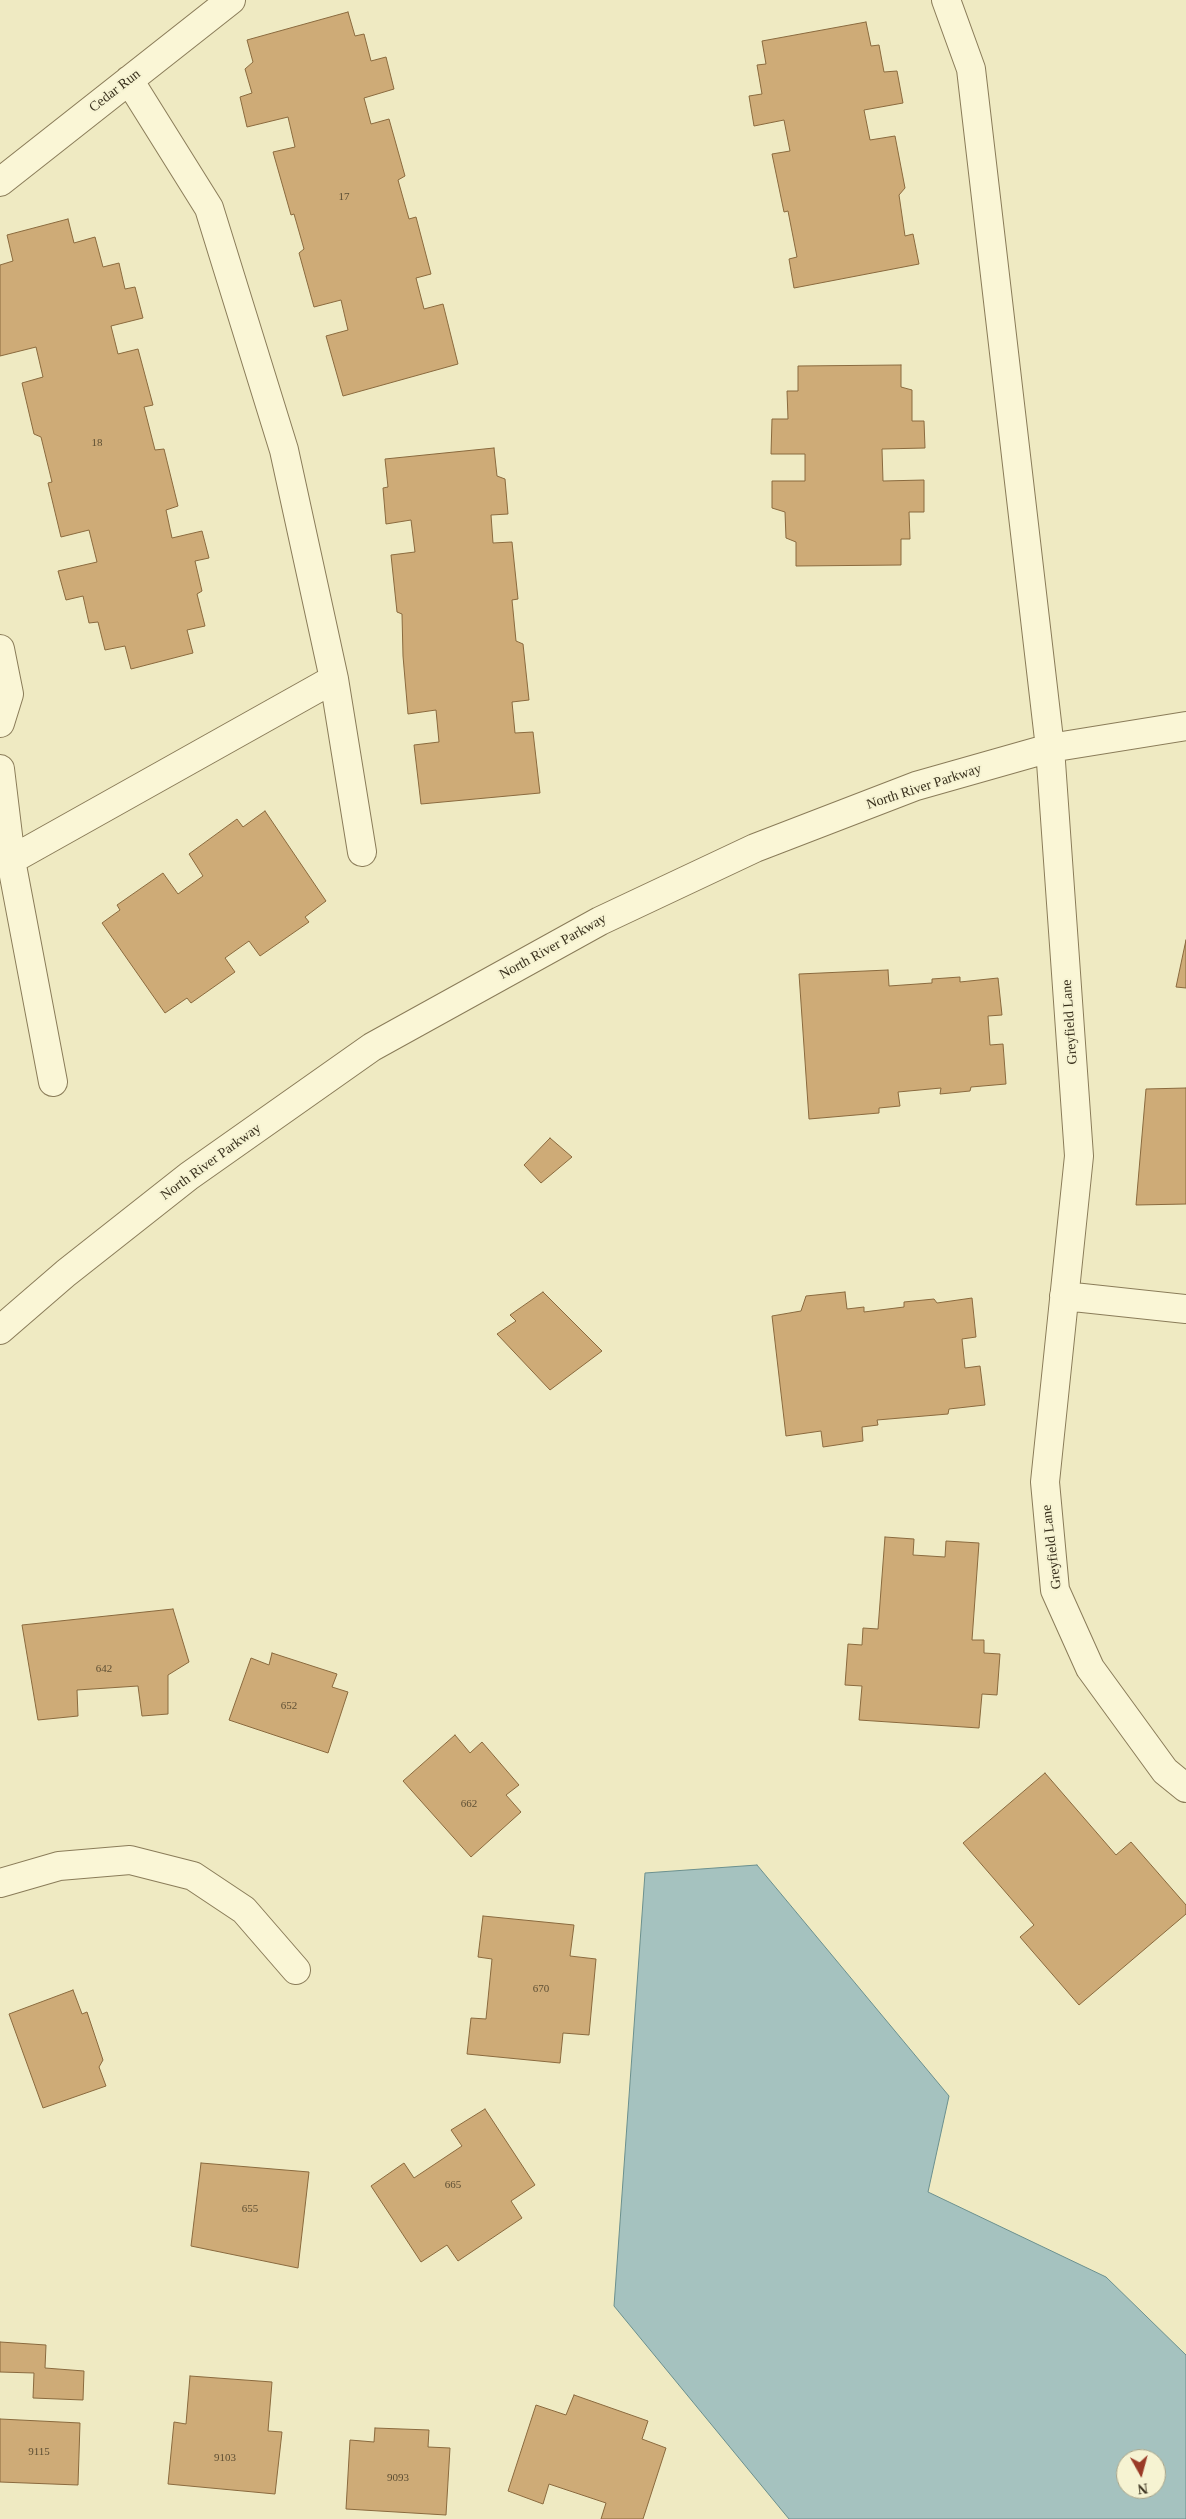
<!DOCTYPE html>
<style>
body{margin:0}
#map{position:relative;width:1186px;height:2519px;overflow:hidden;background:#efeac2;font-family:Georgia,serif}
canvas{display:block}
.north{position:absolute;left:1116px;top:2449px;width:50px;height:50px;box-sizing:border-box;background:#f6f3d2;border:1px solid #aaa58a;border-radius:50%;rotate:173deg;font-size:14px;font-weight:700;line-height:20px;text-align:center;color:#39301d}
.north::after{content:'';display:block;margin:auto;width:18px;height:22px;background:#9a3b27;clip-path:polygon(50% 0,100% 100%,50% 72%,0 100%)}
</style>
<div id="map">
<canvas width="1186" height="2519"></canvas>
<div class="north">N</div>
</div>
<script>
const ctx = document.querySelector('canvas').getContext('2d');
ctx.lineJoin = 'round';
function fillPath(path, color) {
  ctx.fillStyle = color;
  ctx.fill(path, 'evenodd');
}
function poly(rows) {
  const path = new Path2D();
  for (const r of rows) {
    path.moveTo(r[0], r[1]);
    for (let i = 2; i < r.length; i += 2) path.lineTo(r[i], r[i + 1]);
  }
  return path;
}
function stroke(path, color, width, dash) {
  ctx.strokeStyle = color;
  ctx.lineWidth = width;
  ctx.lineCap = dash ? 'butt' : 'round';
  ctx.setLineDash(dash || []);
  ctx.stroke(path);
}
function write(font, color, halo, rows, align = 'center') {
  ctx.font = font + ' Georgia,serif';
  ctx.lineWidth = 4;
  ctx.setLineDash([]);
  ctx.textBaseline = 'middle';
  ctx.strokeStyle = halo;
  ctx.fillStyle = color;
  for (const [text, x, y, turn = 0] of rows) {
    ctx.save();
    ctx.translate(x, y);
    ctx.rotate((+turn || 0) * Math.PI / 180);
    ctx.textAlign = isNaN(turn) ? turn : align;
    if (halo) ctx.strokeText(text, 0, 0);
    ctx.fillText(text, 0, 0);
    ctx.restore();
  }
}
const water = poly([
 [757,1865,949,2096,928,2192,1106,2277,1186,2355,1186,2519,789,2519,614,2306,645,1873,757,1865],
 [1126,2459,1156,2459,1156,2489,1126,2489,1126,2459]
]);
const building = poly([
 [348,12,355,36,364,34,371,61,386,57,394,89,364,98,371,124,389,119,405,176,398,180,409,219,416,217,431,274,416,278,424,309,443,304,458,364,343,396,326,336,348,330,341,300,314,307,299,253,304,249,294,214,291,215,273,152,295,147,288,117,247,127,240,97,252,93,245,69,253,62,247,40,348,12],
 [866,22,871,46,879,45,884,72,897,71,903,103,864,110,870,140,895,136,905,188,899,195,905,236,913,234,919,264,794,288,789,259,797,257,788,211,784,212,772,154,790,151,784,120,754,126,749,96,762,94,757,65,766,64,762,41,866,22],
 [68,219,74,243,95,237,103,267,119,263,125,289,135,287,143,318,111,326,118,354,138,349,153,405,144,407,155,450,164,449,178,506,166,510,172,538,202,531,209,558,195,561,202,591,197,594,205,626,187,630,193,653,131,669,125,646,105,650,98,622,89,623,83,596,66,600,58,571,97,562,89,530,61,537,48,483,52,482,41,437,34,434,22,383,43,377,36,347,0,356,0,265,13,261,7,235,68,219],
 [901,365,901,387,912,390,912,421,924,421,925,448,882,449,883,481,924,480,924,512,909,512,910,539,901,539,901,565,796,566,796,542,786,538,785,512,772,508,772,481,805,481,805,454,771,454,772,419,788,419,787,391,798,391,798,366,901,365],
 [494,448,497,476,505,479,508,514,491,515,493,543,512,542,518,599,512,600,516,641,523,644,529,700,512,702,515,733,533,732,540,793,421,804,414,745,439,742,436,710,408,714,403,656,402,614,397,612,391,555,415,552,411,520,386,524,383,488,388,487,385,459,494,448],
 [265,811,326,901,305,917,309,922,260,956,249,941,225,958,235,972,191,1003,187,998,165,1013,102,923,120,910,117,905,163,873,178,894,203,876,189,854,237,819,243,827,265,811],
 [1186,940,1186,988,1176,987,1186,940],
 [888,970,889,986,932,983,932,979,960,977,960,982,998,978,1002,1015,988,1016,990,1045,1003,1044,1006,1084,971,1087,970,1091,940,1094,941,1088,898,1092,900,1106,879,1108,879,1113,809,1119,799,974,888,970],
 [1186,1088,1186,1204,1136,1205,1146,1089,1186,1088],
 [550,1138,572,1157,541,1183,524,1165,550,1138],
 [543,1292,602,1351,550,1390,497,1334,516,1321,510,1315,543,1292],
 [845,1292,847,1309,864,1307,864,1312,904,1307,904,1302,934,1299,937,1303,972,1298,976,1337,962,1339,965,1368,980,1366,985,1405,949,1409,948,1414,877,1420,878,1425,862,1427,863,1441,823,1447,821,1431,786,1436,772,1316,801,1311,806,1296,845,1292],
 [885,1537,914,1539,913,1555,945,1557,946,1541,979,1543,972,1640,984,1640,984,1653,1000,1654,997,1695,982,1694,979,1728,859,1720,862,1686,845,1685,848,1644,862,1645,863,1628,878,1629,885,1537],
 [173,1609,189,1662,168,1675,168,1714,142,1716,138,1686,77,1690,78,1716,38,1720,22,1625,173,1609],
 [272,1653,337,1674,332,1687,348,1692,328,1753,229,1720,251,1658,269,1665,272,1653],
 [455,1735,470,1753,482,1742,519,1785,506,1795,521,1812,471,1857,403,1781,455,1735],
 [1045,1773,1116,1855,1131,1842,1186,1905,1186,1914,1079,2005,1020,1937,1034,1925,963,1843,1045,1773],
 [483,1916,574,1925,570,1956,596,1959,589,2035,563,2033,560,2063,467,2054,471,2018,486,2019,492,1959,478,1957,483,1916],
 [73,1990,82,2014,87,2012,103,2060,99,2067,106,2086,43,2108,9,2014,73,1990],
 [485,2109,535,2185,511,2201,522,2218,458,2261,447,2245,421,2262,371,2186,404,2163,414,2178,462,2146,451,2130,485,2109],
 [201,2163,309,2172,298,2268,191,2246,201,2163],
 [0,2342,46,2345,45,2368,84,2371,83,2400,33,2398,34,2373,0,2372,0,2342],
 [190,2376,272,2382,268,2431,282,2432,275,2494,168,2484,174,2422,186,2424,190,2376],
 [574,2395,648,2421,642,2439,666,2448,643,2519,601,2519,606,2503,549,2484,543,2504,508,2491,536,2405,566,2415,574,2395],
 [0,2419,80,2423,78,2485,0,2482,0,2419],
 [375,2428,429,2430,428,2447,450,2448,446,2515,346,2509,350,2440,374,2442,375,2428]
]);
const street = poly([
 [946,0,971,69,1050,748,1079,1156,1045,1482,1055,1590,1090,1668,1165,1771,1186,1788],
 [129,80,209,208,284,450,334,679,362,852],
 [0,182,231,0],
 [0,649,9,694,0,723],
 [0,769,11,860,53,1082],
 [11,860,334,679],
 [1064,1296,1186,1309],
 [0,1330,66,1273,189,1176,372,1047,600,921,755,848,916,786,1050,748,1186,726],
 [0,1883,59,1866,130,1860,193,1876,244,1910,296,1970]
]);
const numberNames = [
 ["17",344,197],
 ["18",97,443],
 ["642",104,1669],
 ["652",289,1706],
 ["662",469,1804],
 ["670",541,1989],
 ["665",453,2185],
 ["655",250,2209],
 ["9115",39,2452],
 ["9103",225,2458],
 ["9093",398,2478]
];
const streetNames = [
 ["Cedar Run",115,91,-38],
 ["North River Parkway",924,787,-18],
 ["North River Parkway",553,947,-29],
 ["Greyfield Lane",1070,1022,-94],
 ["North River Parkway",211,1162,-36],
 ["Greyfield Lane",1052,1547,-97]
];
fillPath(water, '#a5c2bf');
stroke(water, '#6b908e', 1);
fillPath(building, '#ceab77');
stroke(building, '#8a6a3e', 1);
stroke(street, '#8a7c59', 30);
stroke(street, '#faf6d6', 28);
write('11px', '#5e4f34', null, numberNames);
write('14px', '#39301d', '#f6f3d2', streetNames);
</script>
